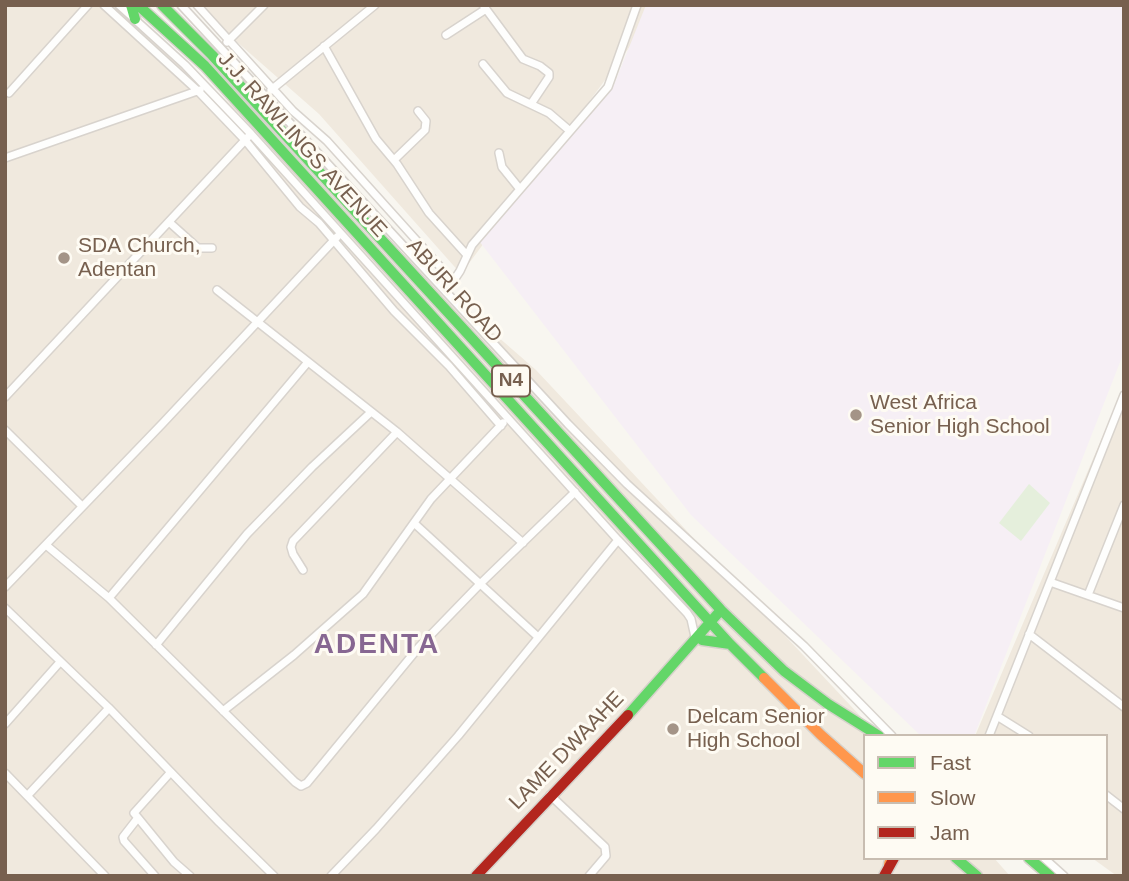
<!DOCTYPE html>
<style>
body{margin:0}
#map{position:relative;width:1129px;height:881px;overflow:hidden;background:#f8f6f0;font-family:Helvetica,sans-serif}
canvas{display:block}
.frame{position:absolute;inset:0;border:7px solid #77604f;pointer-events:none}
.legend{position:absolute;left:863px;top:734px;width:245px;height:126px;box-sizing:border-box;background:#fefbf3;border:2px solid #c8bdb1;margin:0;padding:9px 12px;list-style:none;font-size:21px;color:#77604f}
.legend li{display:flex;align-items:center;gap:14px;height:35px}
.legend b{width:35px;border:2px solid #c8bdb1}
</style>
<div id="map">
<canvas width="1129" height="881"></canvas>
<div class="frame"></div>
<ul class="legend">
<li><b style="height:9px;background:#63d668"></b>Fast</li>
<li><b style="height:9px;background:#ff974d"></b>Slow</li>
<li><b style="height:9px;background:#b3261e"></b>Jam</li>
</ul>
</div>
<script>
const ctx = document.querySelector('canvas').getContext('2d');
ctx.lineJoin = 'round';
function fillPath(path, color) {
  ctx.fillStyle = color;
  ctx.fill(path, 'evenodd');
}
function poly(rows) {
  const path = new Path2D();
  for (const r of rows) {
    path.moveTo(r[0], r[1]);
    for (let i = 2; i < r.length; i += 2) path.lineTo(r[i], r[i + 1]);
  }
  return path;
}
function stroke(path, color, width, dash) {
  ctx.strokeStyle = color;
  ctx.lineWidth = width;
  ctx.lineCap = dash ? 'butt' : 'round';
  ctx.setLineDash(dash || []);
  ctx.stroke(path);
}
function write(font, color, halo, rows, align = 'center') {
  ctx.font = font + ' Helvetica,sans-serif';
  ctx.lineWidth = 6;
  ctx.setLineDash([]);
  ctx.textBaseline = 'middle';
  ctx.strokeStyle = halo;
  ctx.fillStyle = color;
  for (const [text, x, y, turn = 0] of rows) {
    ctx.save();
    ctx.translate(x, y);
    ctx.rotate((+turn || 0) * Math.PI / 180);
    ctx.textAlign = isNaN(turn) ? turn : align;
    if (halo) ctx.strokeText(text, 0, 0);
    ctx.fillText(text, 0, 0);
    ctx.restore();
  }
}
const residential = poly([
 [5,5,117,5,536,370,879,736,865,736,865,858,994,858,1010,876,5,876],
 [195,5,648,5,640,33,461,274,319,114],
 [1124,386,1124,876,1117,876,1092,858,1106,858,1106,736,975,736]
]);
const education = poly([
 [646,5,1124,5,1124,352,974,736,921,736,691,515,476,237,614,85]
]);
const green = poly([
 [1029,484,1050,503,1021,541,999,523]
]);
const street = poly([
 [104,5,198,91,245,140,300,207,319,223,394,311,449,366,501,426],
 [119,5,185,65,251,134,618,540,687,613,691,619,695,637],
 [181,5,568,424,627,484,804,646,892,736],
 [197,5,293,111,327,141,453,281],
 [483,5,523,59,540,66,549,73,549,77,531,104],
 [446,35,486,9],
 [227,42,264,5],
 [324,46,376,139,397,164,429,213,466,254],
 [483,64,507,93,549,113,570,131],
 [271,90,375,5],
 [9,93,88,5],
 [499,153,502,167,519,188],
 [5,158,200,90],
 [394,160,425,130,426,121,418,111],
 [169,222,198,248,212,248],
 [217,290,397,432,523,543],
 [446,292,460,271,472,245,608,87,637,5],
 [5,397,248,137],
 [5,430,82,506],
 [414,523,538,637],
 [46,545,109,598,295,782,301,786,307,783,419,647,480,584,575,492],
 [303,570,293,554,291,547,293,541,397,432],
 [1050,582,1124,608],
 [5,587,162,424,337,237],
 [1088,595,1124,505],
 [109,598,308,362],
 [5,608,109,708,219,822,274,876],
 [1029,634,1124,707],
 [156,645,247,534,312,467,370,413],
 [223,711,294,655,363,594,431,499,503,423],
 [997,716,1029,736],
 [5,724,60,662],
 [989,736,1124,395],
 [5,773,105,876],
 [170,773,134,813,174,862,190,876],
 [28,795,109,708],
 [550,795,605,847,606,856,589,876],
 [1106,795,1124,809],
 [137,819,123,837,124,841,155,876],
 [1044,858,1064,876],
 [331,876,376,829,458,736,618,540]
]);
const fast = poly([
 [131,5,135,19],
 [138,5,205,66,730,644,764,678],
 [162,5,212,55,721,610,784,671,828,704,879,736],
 [702,640,730,644],
 [628,715,721,610],
 [956,858,977,876],
 [1029,858,1050,876]
]);
const slow = poly([
 [764,678,821,735,865,774],
 [889,864,891,858]
]);
const jam = poly([
 [476,876,628,715],
 [884,876,894,858]
]);
const markers = [
 [64,258,7,"#a49487"],
 [856,415,7,"#a49487"],
 [673,729,7,"#a49487"]
];
const shields = [
 [511,381,38]
];
const shieldNames = [
 ["N4",511,381]
];
const streetNames = [
 ["J.J. RAWLINGS AVENUE",302,145,48],
 ["ABURI ROAD",454,291,48],
 ["LAME DWAAHE",567,751,-46]
];
const poiNames = [
 ["SDA Church,",78,246],
 ["Adentan",78,270],
 ["West Africa",870,403],
 ["Senior High School",870,427],
 ["Delcam Senior",687,717],
 ["High School",687,741]
];
const districtNames = [
 ["ADENTA",377,645]
];
fillPath(residential, '#f0e9de');
fillPath(education, '#f6eff5');
fillPath(green, '#e5efdc');
stroke(street, '#d8d3cd', 10);
stroke(fast, '#d6d2cb', 13);
stroke(slow, '#d6d2cb', 13);
stroke(jam, '#d6d2cb', 13);
stroke(street, '#fefefd', 7);
stroke(fast, '#63d668', 10);
stroke(slow, '#ff974d', 10);
stroke(jam, '#b3261e', 10);
for (const [x, y, r, color] of markers) {
  const dot = new Path2D();
  dot.arc(x, y, r, 0, 2 * Math.PI);
  ctx.fillStyle = color;
  ctx.fill(dot);
  stroke(dot, '#fefbf3', 2.5);
}
for (const [x, y, w] of shields) {
  const box = new Path2D();
  box.roundRect(x - w / 2, y - 15.5, w, 31, 5);
  ctx.fillStyle = '#fefbf3';
  ctx.fill(box);
  stroke(box, '#77604f', 2);
}
write('bold 19px', '#77604f', null, shieldNames);
write('21px', '#77604f', '#fefbf3', streetNames);
write('21px', '#77604f', '#fefbf3', poiNames, 'left');
ctx.letterSpacing = '2px';
write('bold 28px', '#876792', '#fefbf3', districtNames);
ctx.letterSpacing = '0px';
</script>
